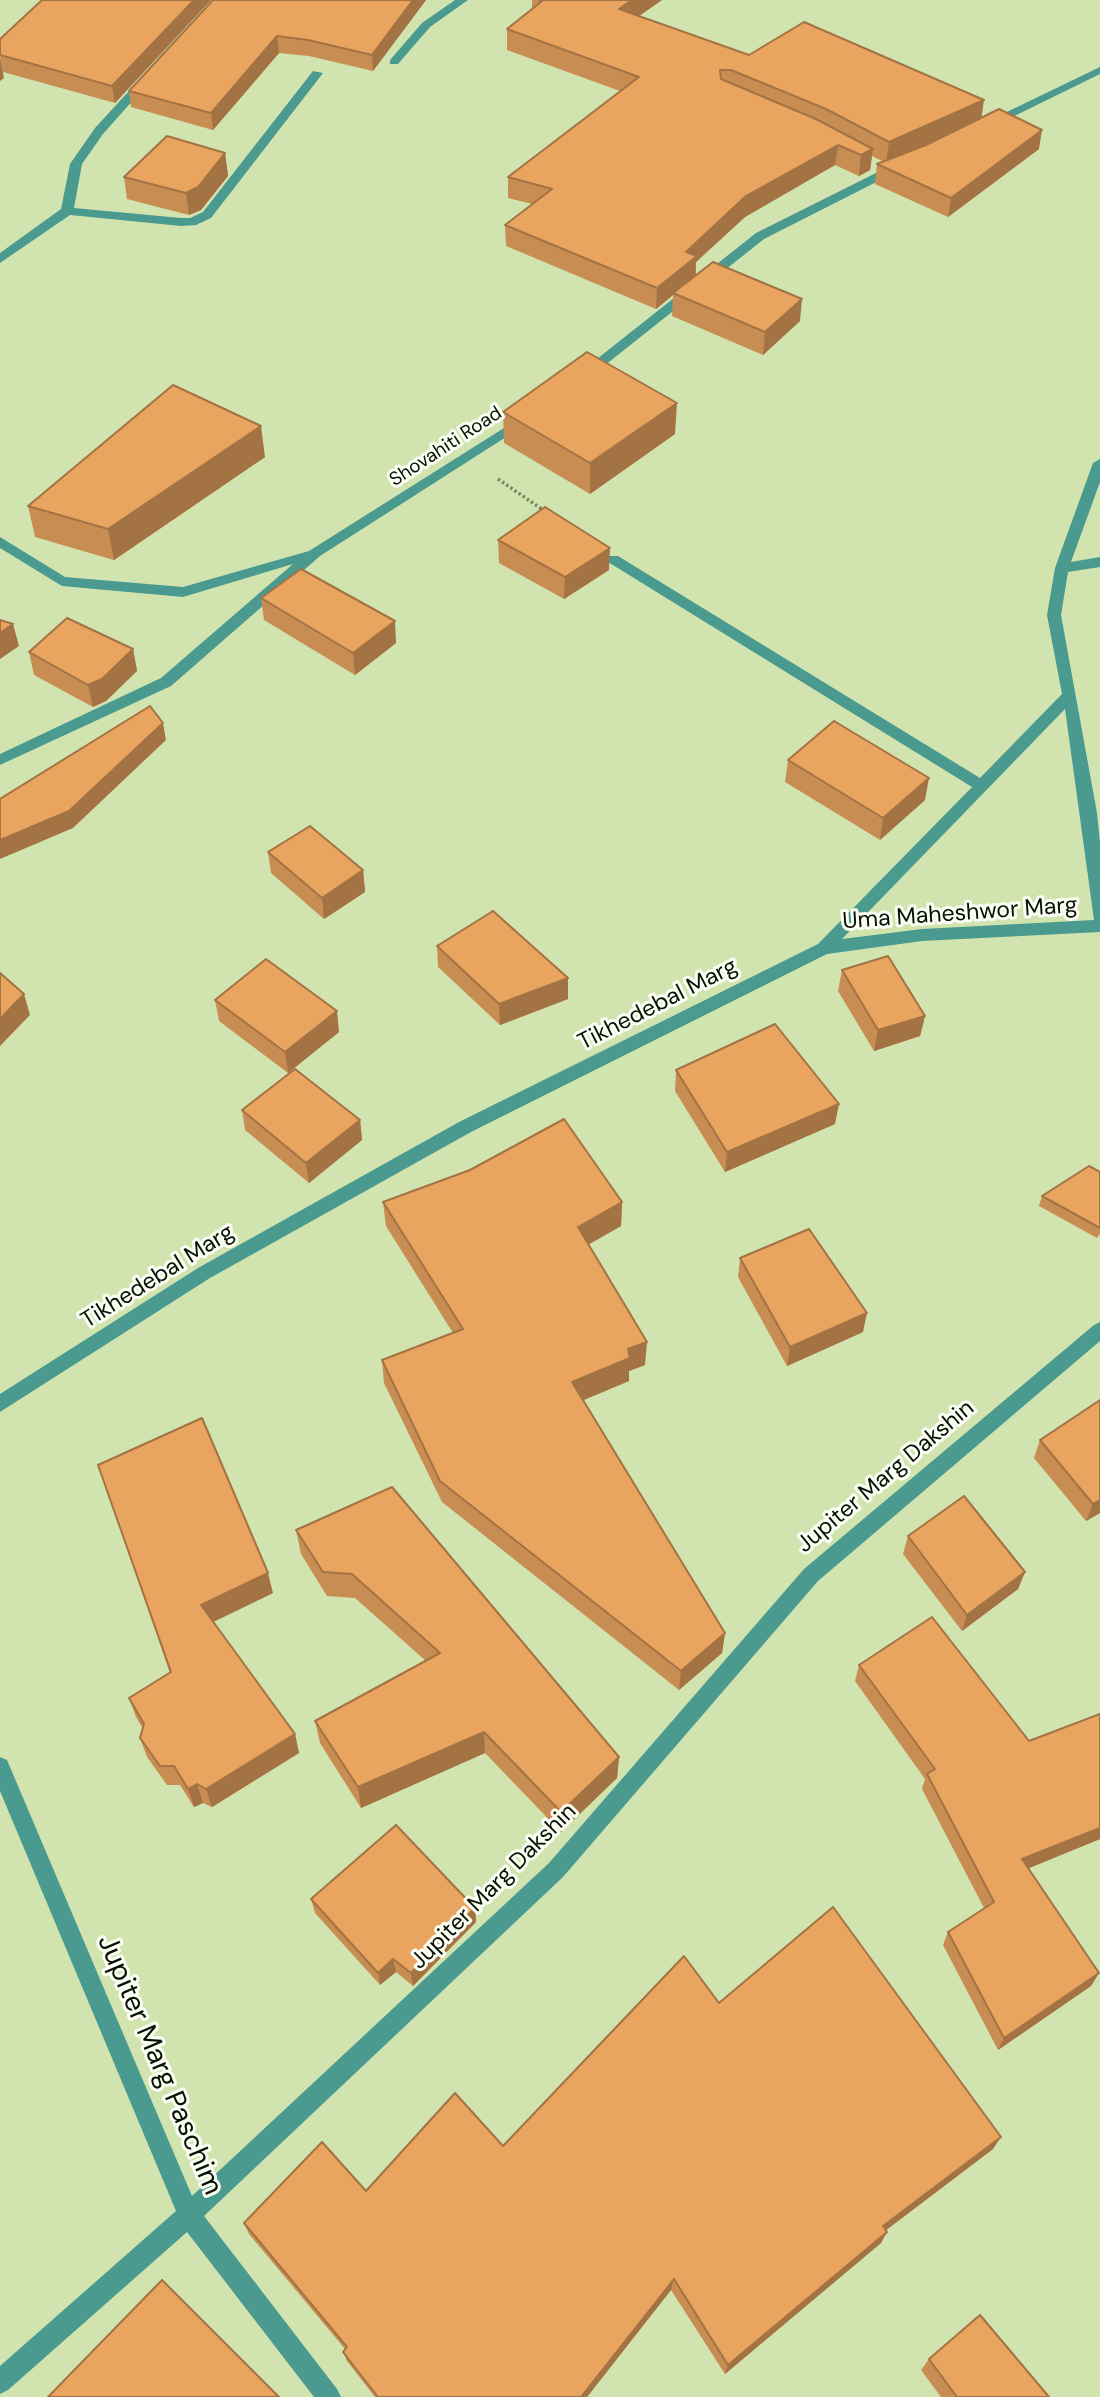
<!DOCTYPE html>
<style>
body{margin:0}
canvas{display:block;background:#d1e4af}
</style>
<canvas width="1100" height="2397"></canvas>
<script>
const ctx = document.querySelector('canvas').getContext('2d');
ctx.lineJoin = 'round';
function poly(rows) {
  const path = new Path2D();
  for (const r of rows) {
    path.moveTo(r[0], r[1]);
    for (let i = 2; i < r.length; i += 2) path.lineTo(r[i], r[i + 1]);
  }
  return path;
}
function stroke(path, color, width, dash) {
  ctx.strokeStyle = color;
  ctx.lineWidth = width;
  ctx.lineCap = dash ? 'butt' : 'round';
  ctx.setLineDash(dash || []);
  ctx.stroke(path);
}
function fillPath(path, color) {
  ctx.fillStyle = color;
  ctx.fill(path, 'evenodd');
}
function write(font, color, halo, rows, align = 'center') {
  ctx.font = font + ' "DM Sans",sans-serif';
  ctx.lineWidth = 6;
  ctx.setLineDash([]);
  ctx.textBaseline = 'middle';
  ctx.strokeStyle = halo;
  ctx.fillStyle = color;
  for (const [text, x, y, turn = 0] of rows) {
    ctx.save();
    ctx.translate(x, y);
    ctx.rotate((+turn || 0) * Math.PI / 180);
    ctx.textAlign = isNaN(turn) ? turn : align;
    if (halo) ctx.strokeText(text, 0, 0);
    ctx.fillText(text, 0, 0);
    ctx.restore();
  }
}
const path = poly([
 [498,479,546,512]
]);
const minor = poly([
 [455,0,468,0,430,27,398,64,390,64,390,60,422,23,455,0],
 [1100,67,1100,74,994,126,984,123,1100,67],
 [313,71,323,73,211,218,196,225,181,226,70,215,0,263,0,253,61,209,70,164,95,128,140,79,150,81,103,134,82,164,74,208,181,218,190,218,203,212,313,71],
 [898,162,904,166,902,169,764,239,590,377,580,377,578,374,756,233,898,162],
 [523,416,530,420,528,423,320,556,171,686,0,765,0,754,161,678,293,564,183,597,62,586,0,548,0,537,65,577,183,587,309,551,523,416],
 [1100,459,1100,482,1071,562,1100,557,1100,567,1068,572,1061,615,1097,813,1100,843,1100,932,922,941,827,954,471,1132,210,1278,0,1412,0,1394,198,1268,459,1122,818,944,972,787,608,562,608,556,618,556,980,778,1062,694,1047,615,1055,568,1093,463,1100,459],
 [1065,709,1094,920,922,929,842,939,1065,709],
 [1100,1322,1100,1341,818,1581,563,1877,204,2216,337,2389,341,2397,314,2397,187,2232,8,2390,0,2394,0,2366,176,2211,0,1791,0,1757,7,1760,192,2196,549,1863,804,1569,1094,1325,1100,1322]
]);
const wall = poly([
 [211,0,115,103,3,72,4,78,0,55],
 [213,0,426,0,373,71,309,56,279,53,213,130,131,107,129,91],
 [532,0,662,0,639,16,749,55,981,118,1039,149,948,217,875,184,877,164,884,162,872,156,870,170,859,176,835,165,745,217,696,262,696,275,800,321,763,355,672,316,673,295,656,309,506,246,505,225,532,204,508,198,508,177,620,91,507,50,507,29,532,9],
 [225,153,228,176,201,210,189,215,127,199,124,177],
 [503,412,675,434,590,494,504,443],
 [265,457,114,560,35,537,28,506],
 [498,540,609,570,564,599,499,563],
 [261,598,396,643,355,675,264,620],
 [133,649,137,671,106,701,93,707,34,675,29,652],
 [788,760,925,800,880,840,785,782],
 [268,852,363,870,365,892,324,919,271,873],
 [437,946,568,999,500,1025,438,967],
 [842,970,925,1016,920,1036,874,1051,838,991],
 [215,1000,339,1032,288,1073,219,1021],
 [676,1070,835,1124,725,1172,675,1091],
 [242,1110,360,1120,362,1140,309,1183,245,1130],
 [1100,1172,1100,1234,1097,1238,1039,1206,1042,1196],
 [383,1202,622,1202,621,1226,588,1245,645,1365,629,1371,629,1381,583,1400,725,1633,722,1653,679,1690,442,1502,384,1383,382,1360,453,1333,386,1226],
 [740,1258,863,1332,787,1366,738,1277],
 [1100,1400,1100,1513,1086,1521,1034,1458,1040,1440],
 [98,1465,273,1593,213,1622,295,1734,299,1753,212,1807,203,1803,194,1807,180,1785,167,1785,147,1757,140,1738,143,1729,136,1717,129,1698,170,1673],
 [296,1530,619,1757,617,1778,561,1832,485,1753,361,1808,320,1743,315,1721,426,1661,355,1598,327,1596,301,1554],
 [908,1536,1025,1572,1018,1589,962,1631,903,1554],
 [859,1665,1029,1741,1100,1714,1100,1839,1028,1868,1099,1973,1091,1986,998,2050,943,1945,948,1932,984,1908,922,1789,925,1779,855,1681],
 [311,1899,475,1908,476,1922,413,1986,396,1972,380,1985,315,1913],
 [719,2003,993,2149,886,2230,881,2243,725,2374,671,2290,587,2397,375,2397,347,2361,343,2352,345,2349,249,2234,244,2223,366,2191,503,2146],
 [929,2359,1049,2397,941,2397,921,2370]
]);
const shadedWall = poly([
 [194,0,211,0,115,103,112,86],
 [413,0,426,0,373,71,372,55],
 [632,0,662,0,619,30,619,9],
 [277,36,279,53,213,130,211,113],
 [0,56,4,78,0,81],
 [984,100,981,121,886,163,889,142],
 [1042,130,1039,149,948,217,951,198],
 [838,145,835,165,745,217,696,262,695,277,673,293,673,295,656,309,657,288,686,252,746,196],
 [873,149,870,170,859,176,861,155],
 [225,153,228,176,201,210,189,215,186,193],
 [802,299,800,321,763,355,765,332],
 [677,403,675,434,590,494,590,463],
 [261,426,265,457,114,560,108,529],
 [610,548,609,570,564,599,565,577],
 [395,621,396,643,355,675,353,653],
 [13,624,19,646,0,659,0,633],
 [133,649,137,671,106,701,93,707,88,685],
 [163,723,166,740,73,828,0,859,0,840],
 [929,778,925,800,880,840,883,818],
 [363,870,365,892,324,919,322,898],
 [568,978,568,999,500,1025,499,1004],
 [24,994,30,1015,0,1046,0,1019],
 [337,1011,339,1032,288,1073,285,1052],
 [925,1016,920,1036,874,1051,878,1030],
 [839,1104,835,1124,725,1172,727,1152],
 [360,1120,362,1140,309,1183,306,1163],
 [622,1202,621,1226,577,1251,578,1227],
 [867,1313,863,1332,787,1366,790,1347],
 [647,1342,645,1365,629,1371,629,1381,572,1405,572,1382,628,1349],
 [1100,1500,1100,1513,1086,1521,1093,1504],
 [1025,1572,1018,1589,962,1631,967,1615],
 [268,1573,273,1593,207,1625,201,1605],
 [725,1633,722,1653,679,1690,681,1671],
 [484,1732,485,1753,361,1808,358,1787],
 [295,1734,299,1753,212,1807,206,1789],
 [619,1757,617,1778,561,1832,561,1812],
 [197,1784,203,1803,194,1807,188,1789],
 [1100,1828,1100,1839,1015,1874,1022,1859],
 [475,1908,476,1922,413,1986,411,1973],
 [393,1959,396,1972,380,1985,378,1973],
 [1099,1973,1091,1986,998,2050,1004,2038],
 [1001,2137,993,2149,877,2237,883,2226],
 [887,2232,881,2243,725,2374,728,2365],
 [674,2279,671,2290,587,2397,581,2397]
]);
const building = poly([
 [42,0,194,0,112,86,0,55,0,39,42,0],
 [213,0,413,0,372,55,308,40,277,36,211,113,129,91,213,0],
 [539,0,632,0,619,9,749,55,804,22,984,100,889,142,826,109,731,70,720,70,721,79,816,119,873,149,861,155,838,145,746,196,686,252,697,256,657,288,505,225,552,189,508,177,639,77,507,29,542,1,539,0],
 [999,109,1042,130,951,198,877,164,926,145,999,109],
 [167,136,225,153,198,187,186,193,124,177,167,136],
 [713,262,802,299,765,332,673,293,713,262],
 [587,352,677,403,590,463,503,412,587,352],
 [173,385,261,426,108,529,28,506,173,385],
 [545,507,610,548,565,577,498,540,545,507],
 [301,569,395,621,353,653,261,598,301,569],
 [67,618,133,649,102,679,88,685,29,652,67,618],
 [0,620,13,624,0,633,0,620],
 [150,706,163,723,69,811,0,840,0,799,150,706],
 [834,721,929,778,883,818,788,760,834,721],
 [310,826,363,870,322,898,268,852,310,826],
 [493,911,568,978,499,1004,437,946,493,911],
 [888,956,925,1016,878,1030,842,970,888,956],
 [266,959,337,1011,285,1052,215,1000,266,959],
 [0,973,24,994,0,1019,0,973],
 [775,1024,839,1104,727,1152,676,1070,775,1024],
 [295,1069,360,1120,306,1163,242,1110,295,1069],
 [564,1119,622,1202,578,1227,647,1342,628,1349,630,1358,572,1382,725,1633,681,1671,440,1481,382,1360,463,1329,383,1202,470,1170,564,1119],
 [1089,1166,1100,1172,1100,1228,1042,1196,1089,1166],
 [809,1229,867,1313,790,1347,740,1258,809,1229],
 [1100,1400,1100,1500,1093,1504,1040,1440,1100,1400],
 [202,1418,268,1573,201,1605,295,1734,206,1789,197,1784,188,1789,174,1766,160,1766,140,1738,144,1724,129,1698,171,1672,98,1465,202,1418],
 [392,1487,619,1757,561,1812,484,1732,358,1787,315,1721,440,1653,352,1574,323,1572,296,1530,392,1487],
 [964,1496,1025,1572,967,1615,908,1536,964,1496],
 [932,1617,1029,1741,1100,1714,1100,1828,1022,1859,1099,1973,1004,2038,948,1932,994,1902,927,1774,935,1769,859,1665,932,1617],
 [396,1825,475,1908,411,1973,393,1959,378,1973,311,1899,396,1825],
 [833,1907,1001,2137,883,2226,887,2232,728,2365,674,2279,581,2397,378,2397,343,2352,347,2347,244,2223,322,2142,366,2191,455,2093,503,2146,684,1956,719,2003,833,1907],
 [162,2280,279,2397,48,2397,162,2280],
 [980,2315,1049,2397,957,2397,929,2359,980,2315]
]);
const farStreetnames = [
 ["Shovahiti Road",446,447,-33]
];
const streetNames = [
 ["Uma Maheshwor Marg",960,914,-4],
 ["Tikhedebal Marg",658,1005,-27],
 ["Tikhedebal Marg",158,1277,-32],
 ["Jupiter Marg Dakshin",886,1477,-40],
 ["Jupiter Marg Dakshin",494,1887,-45]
];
const nearStreetnames = [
 ["Jupiter Marg Paschim",159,2065,67]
];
stroke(path, '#7a8763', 3.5, [2.5, 2.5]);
fillPath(minor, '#4a9a8f');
fillPath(wall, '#c88d53');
fillPath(shadedWall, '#a37343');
fillPath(building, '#e9a460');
stroke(building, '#a37343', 2);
write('19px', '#0a1001', '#fafef4', farStreetnames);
write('23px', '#0a1001', '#fafef4', streetNames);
write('28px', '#0a1001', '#fafef4', nearStreetnames);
</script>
